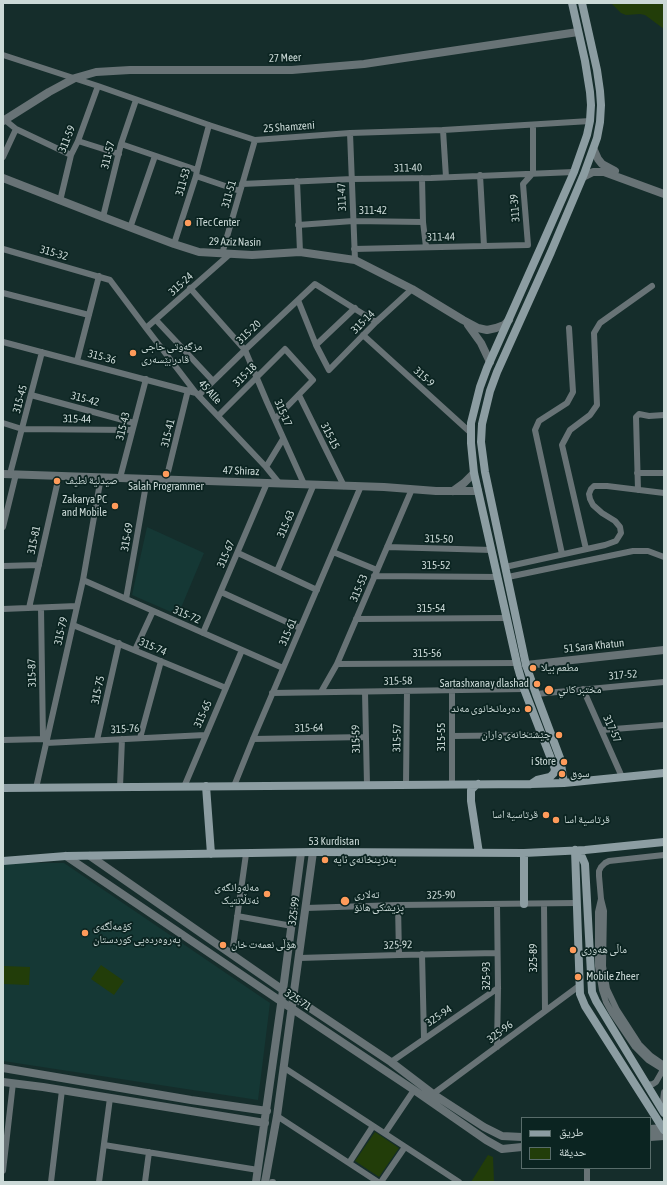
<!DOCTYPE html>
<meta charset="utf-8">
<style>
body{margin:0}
#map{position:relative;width:667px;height:1185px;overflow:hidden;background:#152d2b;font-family:"Asap Condensed","Noto Naskh Arabic",sans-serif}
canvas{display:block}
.frame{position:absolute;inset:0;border:4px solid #cbd9d7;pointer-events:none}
.legend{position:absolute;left:521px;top:1117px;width:130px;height:52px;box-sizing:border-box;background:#0b2421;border:1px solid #586c6a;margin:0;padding:5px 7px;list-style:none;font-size:12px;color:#cbd9d7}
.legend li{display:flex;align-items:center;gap:8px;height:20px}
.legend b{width:20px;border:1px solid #586c6a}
</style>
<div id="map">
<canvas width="667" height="1185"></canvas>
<div class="frame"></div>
<ul class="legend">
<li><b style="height:5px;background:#8c9da2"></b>طريق</li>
<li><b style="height:11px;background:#223d09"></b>حديقة</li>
</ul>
</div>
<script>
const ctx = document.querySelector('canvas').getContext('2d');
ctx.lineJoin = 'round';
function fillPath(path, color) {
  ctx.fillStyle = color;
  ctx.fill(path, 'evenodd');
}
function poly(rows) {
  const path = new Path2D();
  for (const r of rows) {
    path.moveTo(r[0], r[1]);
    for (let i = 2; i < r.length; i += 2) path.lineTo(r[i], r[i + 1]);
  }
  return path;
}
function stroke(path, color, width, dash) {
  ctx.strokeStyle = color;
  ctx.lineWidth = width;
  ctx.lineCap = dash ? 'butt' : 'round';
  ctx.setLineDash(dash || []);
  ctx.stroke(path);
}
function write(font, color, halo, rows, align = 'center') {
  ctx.font = font + ' "Asap Condensed","Noto Naskh Arabic",sans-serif';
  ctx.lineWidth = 3.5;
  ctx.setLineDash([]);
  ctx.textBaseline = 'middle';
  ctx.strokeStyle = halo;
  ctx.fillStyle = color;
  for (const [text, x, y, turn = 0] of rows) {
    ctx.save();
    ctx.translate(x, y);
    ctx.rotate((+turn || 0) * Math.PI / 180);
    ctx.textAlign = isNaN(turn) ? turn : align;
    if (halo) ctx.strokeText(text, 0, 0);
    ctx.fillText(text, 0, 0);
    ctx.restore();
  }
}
const built = poly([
 [147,527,204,553,178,615,132,595],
 [3,863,64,863,270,1003,258,1100,3,1061]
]);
const green = poly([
 [611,3,664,3,664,29,645,15,640,14,626,15,621,13],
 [101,965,124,981,114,995,91,979],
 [3,966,30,967,29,985,3,984],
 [375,1132,399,1148,379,1177,355,1161],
 [488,1155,493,1157,494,1182,471,1182]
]);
const minor = poly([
 [3,55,98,86,209,125,255,140,350,133,443,130,590,121],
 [5,120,16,129,71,155],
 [443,130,446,177],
 [350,133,355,260],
 [78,141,119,154],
 [121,144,197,170],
 [3,157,16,129],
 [480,175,484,246],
 [196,176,240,191],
 [422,178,423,222,426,247],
 [297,181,300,252],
 [242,184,352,179,431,178,574,172],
 [60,201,71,155,78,141,98,86],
 [103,217,121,144,136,100],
 [298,225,353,221,423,222],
 [130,228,155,156],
 [174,244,196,176,197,170,209,125],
 [3,249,110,280,146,328,196,393,266,467,279,483],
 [354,249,528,245,523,184,533,173,533,125],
 [222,254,255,140],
 [190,288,245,350,267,402,304,484],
 [3,293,89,315],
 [298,300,316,345,329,370,376,322,412,289],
 [156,320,213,381],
 [146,328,230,254],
 [363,335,471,433],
 [3,342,196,393],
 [316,345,355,308],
 [77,361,99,276],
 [31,395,134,423],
 [199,395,248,347,315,284,376,322],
 [299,395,344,486],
 [218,416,285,349,313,380,275,419],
 [3,423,22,429,132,430],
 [266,467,283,439],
 [637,473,664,473],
 [10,474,42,352],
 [120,478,146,379],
 [166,480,188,390],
 [638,490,636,417,639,414,649,416,664,415],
 [3,527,16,474],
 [387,547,492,550],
 [586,549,562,445,570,430,590,415,597,405,594,333,600,323,652,286],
 [333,552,377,570],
 [238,553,317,590],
 [562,554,535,430,539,421,567,403,573,392,569,328],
 [3,566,39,565],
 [505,567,605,545,616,541,621,533,620,527,615,521,602,513,593,505,590,499,589,494,591,489,594,486,607,486,664,493],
 [277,571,314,484],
 [374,576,498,577],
 [508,577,633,551,648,551,664,557],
 [83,580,283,668],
 [221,592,300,628],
 [126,599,147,479],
 [29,608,59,476],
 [41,608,43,739],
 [3,609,77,606],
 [356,619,507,618],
 [73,625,226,688],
 [203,633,267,483],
 [135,650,153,611],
 [337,664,517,663],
 [583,689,622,777],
 [452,690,452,785],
 [321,692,337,664,412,489],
 [365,692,367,785],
 [272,693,524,689],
 [536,694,664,682],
 [602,730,664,725],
 [452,736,542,735],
 [140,738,161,661],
 [253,739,365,737],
 [3,740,45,739],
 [97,740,119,643],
 [46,743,205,735],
 [406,785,407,691],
 [234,786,253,739,361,486],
 [120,787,122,739],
 [184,787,242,650],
 [36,788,83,580,101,477],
 [664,855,609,861,605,863,601,867,599,871,599,876,601,899,604,911,603,966,607,989,617,1010,639,1044,651,1056,664,1065],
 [601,899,598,912,598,966,602,990,606,1002,612,1013,635,1047,648,1060,664,1070],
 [497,904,498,988,497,1047],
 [544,904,545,1011],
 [398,905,399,955],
 [306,908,398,905,577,903],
 [237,916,292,926],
 [232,954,246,854],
 [422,954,424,1038],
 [299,958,399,955,497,953],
 [391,1062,498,988],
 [283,1067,459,1182],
 [647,1085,653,1084,656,1082,664,1068],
 [433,1094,579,986],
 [663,1110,663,1100,664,1092],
 [277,1116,378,1182],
 [385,1133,414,1090],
 [104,1145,258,1170],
 [349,1163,373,1126],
 [3,1171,13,1083],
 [51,1182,62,1090],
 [99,1182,110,1098],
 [145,1182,149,1152],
 [272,1182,273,1182],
 [381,1182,405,1147],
 [587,1182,587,1168]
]);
const tertiary = poly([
 [3,121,49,92,75,78,96,72,130,70,292,70,364,64,578,32],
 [594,150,598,159,602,164,615,171],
 [583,177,593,172,604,172,664,194],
 [3,178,103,217,174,244,199,252,252,255,300,252,355,260,412,289,463,320,478,328,487,330,496,328,504,325,509,320],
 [468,325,481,343,490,362],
 [3,474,384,487,436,491,478,491],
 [453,491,464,483,474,473],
 [526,665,664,650],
 [66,856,282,1002,414,1090,486,1140,502,1149,522,1147],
 [90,856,283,990,391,1062,433,1094,484,1127,502,1136,522,1137],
 [3,1068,191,1100,267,1111],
 [3,1082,43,1087,265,1123],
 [650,1129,664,1128],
 [650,1137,664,1136],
 [256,1182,283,990,301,853],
 [265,1182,277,1116,313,852]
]);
const secondary = poly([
 [564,783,560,758,536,694,526,665,485,472,481,442,482,424,490,391,497,372,551,252,584,174,597,138,600,122,601,105,600,91,597,70,582,3],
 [478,784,475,786,471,790,471,801,479,853],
 [531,784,537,780,550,777,554,773,555,769,524,689,518,668,474,473,471,443,471,423,480,387,487,368,541,247,574,172,587,135,590,121,591,105,590,92,585,61,572,3],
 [206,786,211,854],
 [3,788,531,784,564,783,664,773],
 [575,850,580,994,585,1006,664,1130],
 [575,850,582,857,585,864,592,992,596,1001,664,1113],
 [524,853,524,904],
 [3,861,66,856,313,852,524,853,585,850,664,842]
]);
const markers = [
 [188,223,4,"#ff9b5a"],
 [133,353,4,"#ff9b5a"],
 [166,474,4,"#ff9b5a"],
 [57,481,4,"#ff9b5a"],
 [115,506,4,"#ff9b5a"],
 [533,668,4,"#ff9b5a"],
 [537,684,4,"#ff9b5a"],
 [549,690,5,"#ff9b5a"],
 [528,709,4,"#ff9b5a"],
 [559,735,4,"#ff9b5a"],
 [564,762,4,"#ff9b5a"],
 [562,774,4,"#ff9b5a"],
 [546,815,4,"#ff9b5a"],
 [556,820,4,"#ff9b5a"],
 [325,860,4,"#ff9b5a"],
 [267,894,4,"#ff9b5a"],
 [345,901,5,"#ff9b5a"],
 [85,933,4,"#ff9b5a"],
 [223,945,4,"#ff9b5a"],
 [573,950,4,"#ff9b5a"],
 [578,977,4,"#ff9b5a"]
];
const streetNames = [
 ["27 Meer",285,58,-2],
 ["25 Shamzeni",289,127,-4],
 ["311-59",67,139,-68],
 ["311-57",108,155,-76],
 ["311-40",408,168,-1],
 ["311-53",183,182,-74],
 ["311-51",229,194,-74],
 ["311-47",342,197,-92],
 ["311-39",515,208,-94],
 ["311-42",373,211],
 ["311-44",441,237,-1],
 ["29 Aziz Nasin",235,242,1],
 ["315-32",54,253,16],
 ["315-24",181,284,-42],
 ["315-14",363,322,-45],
 ["315-20",249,332,-44],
 ["315-36",102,357,15],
 ["315-18",245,375,-45],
 ["315-9",424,377,42],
 ["45 Alle",210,392,48],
 ["315-45",20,399,-75],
 ["315-42",85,399,15],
 ["315-17",283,413,66],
 ["315-44",77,419,1],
 ["315-43",123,426,-76],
 ["315-41",168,433,-76],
 ["315-15",330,436,63],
 ["47 Shiraz",241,471,2],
 ["315-63",286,524,-67],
 ["315-69",127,537,-80],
 ["315-50",439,539,2],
 ["315-81",34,540,-78],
 ["315-67",226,554,-67],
 ["315-52",436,566],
 ["315-53",359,588,-67],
 ["315-54",431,609],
 ["315-72",187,615,23],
 ["315-79",61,631,-77],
 ["315-61",288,632,-67],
 ["51 Sara Khatun",594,646,-6],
 ["315-74",153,647,23],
 ["315-56",427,654],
 ["315-87",32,673,-91],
 ["317-52",623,675,-5],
 ["315-58",398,681,-1],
 ["315-75",98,690,-78],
 ["315-65",203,714,-66],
 ["315-64",309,728,-1],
 ["315-76",125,729,-3],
 ["317-57",612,729,66],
 ["315-55",442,737,-90],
 ["315-57",397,738,-89],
 ["315-59",356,739,-91],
 ["53 Kurdistan",334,842],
 ["325-90",441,895,-1],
 ["325-99",294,911,-82],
 ["325-92",398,945,-2],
 ["325-89",534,958,-90],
 ["325-93",487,976,-90],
 ["325-71",298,1000,33],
 ["325-94",439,1016,-34],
 ["325-96",500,1032,-37]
];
const poiNames = [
 ["iTec Center",196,223],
 ["مزگەوتی حاجی",141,347],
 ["قادر بێسەری",141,360],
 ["صیدلیة لطیف",65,481],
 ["Salah Programmer",166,487,"center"],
 ["Zakarya PC",107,500,"right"],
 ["and Mobile",107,513,"right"],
 ["مطعم بيلا",541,668],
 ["Sartashxanay dlashad",529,684,"right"],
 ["مختبر كاني",558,690],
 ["دەرمانخانوی مەند",520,709,"right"],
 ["چێشتخانەی واران",551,735,"right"],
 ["i Store",556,762,"right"],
 ["سوق",570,774],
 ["قرتاسية اسا",538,815,"right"],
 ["قرتاسیة اسا",564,820],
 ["بەنزینخانەی ئایە",333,860],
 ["مەلەوانگەی",259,888,"right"],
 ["ئەتڵانتیک",259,901,"right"],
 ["تەلاری",354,895],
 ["پزیشکی هانۆ",354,908],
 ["كۆمەڵگەی",93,927],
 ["پەروەردەیی كوردستان",93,940],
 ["هۆڵی نعمەت خان",231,945],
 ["ماڵی هەوری",581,950],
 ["Mobile Zheer",586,977]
];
fillPath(built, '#153835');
fillPath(green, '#223d09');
stroke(minor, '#687376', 6);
stroke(tertiary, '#687376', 8);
stroke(secondary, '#8c9da2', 8);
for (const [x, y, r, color] of markers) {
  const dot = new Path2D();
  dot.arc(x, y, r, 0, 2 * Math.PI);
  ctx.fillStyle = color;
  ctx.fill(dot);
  stroke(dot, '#0b2421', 1.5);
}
write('11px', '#cbd9d7', '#0b2421', streetNames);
write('11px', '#cbd9d7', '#0b2421', poiNames, 'left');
</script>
